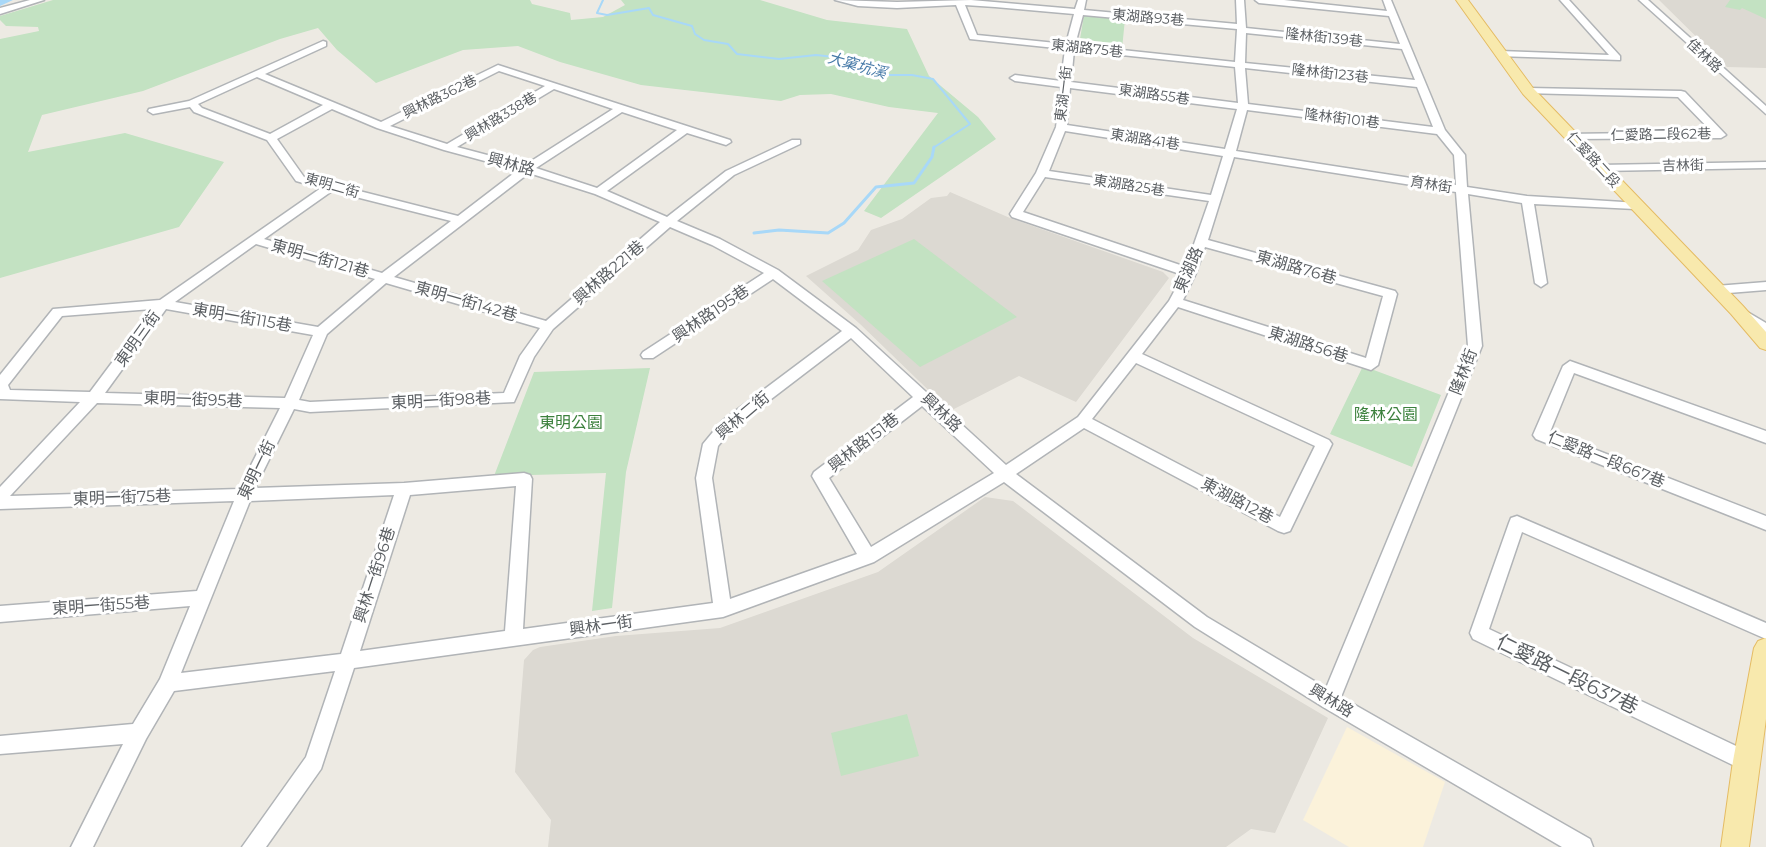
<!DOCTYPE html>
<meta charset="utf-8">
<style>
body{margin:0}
canvas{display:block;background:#edeae3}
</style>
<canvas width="1766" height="847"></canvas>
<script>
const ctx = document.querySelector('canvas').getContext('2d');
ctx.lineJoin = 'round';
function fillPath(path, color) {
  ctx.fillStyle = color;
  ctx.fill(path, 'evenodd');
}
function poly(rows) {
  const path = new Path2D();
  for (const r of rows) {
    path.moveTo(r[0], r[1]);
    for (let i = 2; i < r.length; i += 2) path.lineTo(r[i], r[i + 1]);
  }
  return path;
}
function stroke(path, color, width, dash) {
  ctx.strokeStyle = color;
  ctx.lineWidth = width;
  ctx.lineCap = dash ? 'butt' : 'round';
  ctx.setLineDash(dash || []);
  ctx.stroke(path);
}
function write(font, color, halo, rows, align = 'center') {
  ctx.font = font + ' Montserrat,"Noto Sans TC",sans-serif';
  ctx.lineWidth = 6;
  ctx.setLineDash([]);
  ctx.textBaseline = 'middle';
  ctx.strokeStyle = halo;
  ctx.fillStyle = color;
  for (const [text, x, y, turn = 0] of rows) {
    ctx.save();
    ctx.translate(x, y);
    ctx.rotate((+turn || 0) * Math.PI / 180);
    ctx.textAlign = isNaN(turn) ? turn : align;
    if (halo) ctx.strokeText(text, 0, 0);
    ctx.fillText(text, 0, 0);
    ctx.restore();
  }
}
const commercial = poly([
 [1347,727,1445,782,1423,847,1349,847,1303,820]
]);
const education = poly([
 [1659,0,1766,0,1766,68,1727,67],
 [950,192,1010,218,1163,272,1169,278,1076,402,1019,376,950,411,860,324,806,276,858,250,871,230,902,219,931,198,947,196],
 [985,497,1013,501,1193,638,1328,718,1275,833,1251,829,1226,847,548,847,551,820,515,772,524,660,533,650,540,647,616,636,720,628,878,572]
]);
const green = poly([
 [53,0,530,0,532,4,570,13,571,20,603,17,625,5,621,0,760,0,827,20,907,29,929,76,978,117,996,139,881,218,864,211,938,113,889,107,831,94,800,95,781,101,641,85,560,62,518,46,463,50,376,83,337,50,318,28,280,39,143,91,42,115,28,152,125,133,224,162,179,227,0,278,0,39,39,31,38,27,6,26,0,20,0,16],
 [1730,0,1766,0,1766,19,1742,8,1740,10,1725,7],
 [1084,15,1125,19,1122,49,1079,45],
 [914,239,1017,317,920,367,822,281],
 [1363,366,1441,395,1412,467,1330,434],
 [650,368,626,472,612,608,592,611,606,473,494,476,534,372],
 [907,714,919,756,841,776,831,733]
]);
const streamFar1 = poly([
 [603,0,597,13,607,15,649,8,653,15,692,26,695,34,704,40,728,44,737,54,779,59,816,55,834,57,856,69,879,75,912,75,933,79,970,124,933,148]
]);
const stream = poly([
 [754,233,779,230,828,233,844,223,876,187,914,183,932,157,934,147]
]);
const river = poly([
 [0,0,13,0,0,6,0,0]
]);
const minor = poly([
 [30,0,44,0,0,14,0,8,30,0],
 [835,0,897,2,971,0,1075,9,1078,0,1086,0,1084,10,1237,24,1236,0,1244,0,1246,28,1400,44,1389,16,1259,3,1255,0,1284,0,1387,11,1383,0,1391,0,1445,130,1465,155,1467,187,1527,196,1639,203,1639,207,1635,209,1534,204,1547,283,1541,287,1535,283,1522,203,1468,194,1482,346,1341,697,1590,839,1593,847,1562,847,1323,707,1195,627,1004,482,874,562,723,617,354,668,321,769,266,847,242,847,306,757,335,671,174,691,146,739,93,847,71,847,123,744,0,754,0,736,133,724,160,679,190,606,0,622,0,606,197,591,234,501,0,509,0,487,80,402,0,399,0,375,53,309,160,300,321,188,296,181,267,140,194,112,190,107,153,114,148,111,149,109,189,101,323,41,326,42,326,46,265,74,381,122,498,65,730,140,731,142,726,145,687,133,607,191,667,217,726,171,792,140,800,140,800,144,734,175,677,221,720,239,778,270,856,328,1006,465,1078,417,1169,301,1183,275,1012,217,1010,214,1036,173,1056,127,1061,87,1015,81,1010,78,1015,75,1061,81,1065,49,970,39,956,5,897,8,858,6,835,0],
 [965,5,995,7,1074,14,1066,44,977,35,965,5],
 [1083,15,1237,29,1235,62,1075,45,1083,15],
 [1246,33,1402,49,1415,80,1245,63,1246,33],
 [1074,50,1235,67,1238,103,1071,82,1074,50],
 [1245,68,1417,87,1433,127,1248,104,1245,68],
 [499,71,545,86,447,144,390,126,499,71],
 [257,77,323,105,270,134,202,108,198,104,257,77],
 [1070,88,1237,109,1225,149,1067,125,1070,88],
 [554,89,613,109,525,165,457,147,554,89],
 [332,109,377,128,444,150,518,170,458,216,304,177,277,139,332,109],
 [1247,110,1437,134,1454,155,1456,185,1236,151,1247,110],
 [622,112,677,130,597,188,536,168,622,112],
 [1065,131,1223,156,1211,195,1049,171,1065,131],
 [1234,157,1456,192,1468,346,1326,688,1207,617,1016,474,1084,428,1278,531,1284,533,1290,531,1332,444,1329,440,1142,354,1178,307,1371,370,1378,365,1397,294,1395,291,1208,240,1234,157],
 [529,173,595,194,660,222,546,321,394,277,529,173],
 [1045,177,1209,201,1186,267,1023,212,1045,177],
 [332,191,451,221,382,273,264,239,332,191],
 [670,227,712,245,764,273,643,352,641,355,643,358,653,358,773,279,842,331,722,421,703,444,696,478,713,603,523,629,532,479,530,475,524,473,404,483,255,488,294,409,310,412,514,402,534,357,553,329,670,227],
 [256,244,375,279,318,327,175,302,256,244],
 [1205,247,1383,296,1366,358,1183,300,1196,273,1205,247],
 [386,283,540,328,520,356,504,393,310,402,299,400,327,334,386,283],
 [152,309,90,392,10,390,8,385,62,316,152,309],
 [166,309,313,335,285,398,105,393,166,309],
 [851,338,913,397,814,472,812,476,857,554,730,599,712,478,718,446,732,429,851,338],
 [1136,363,1315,446,1280,517,1092,419,1136,363],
 [97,403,280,408,239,489,10,496,97,403],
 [922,406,994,473,871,547,829,478,922,406],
 [516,486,505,631,360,651,410,495,516,486],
 [394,495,341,654,181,673,250,501,394,495],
 [1560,0,1569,0,1620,56,1620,60,1497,56,1497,52,1500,51,1609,55,1560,0],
 [1639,0,1648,0,1766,106,1766,114,1639,0],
 [1528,88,1681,91,1685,92,1726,135,1721,138,1570,139,1566,138,1566,134,1712,132,1678,97,1524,93,1523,91,1528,88],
 [1766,162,1766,168,1600,171,1594,168,1600,165,1766,162],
 [1766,282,1766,290,1716,294,1709,290,1716,286,1766,282],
 [1744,310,1766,323,1766,333,1739,317,1737,314,1739,311,1744,310],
 [1570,361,1766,431,1766,443,1574,373,1550,432,1766,516,1766,530,1536,439,1533,435,1563,366,1570,361],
 [1517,516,1766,623,1766,639,1522,532,1489,629,1753,754,1756,761,1753,768,1746,771,1739,768,1473,639,1470,633,1509,523,1511,518,1517,516]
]);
const major = poly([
 [1456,0,1468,0,1533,88,1743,306,1766,332,1766,350,1760,348,1731,314,1523,94,1456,0],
 [1766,638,1766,719,1749,847,1721,847,1733,761,1754,648,1758,641,1766,638]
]);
const farStreetnames = [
 ["東湖路93巷",1148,18,5],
 ["隆林街139巷",1324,38,6],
 ["東湖路75巷",1087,49,6],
 ["佳林路",1704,56,43],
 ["隆林街123巷",1330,74,6],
 ["東湖一街",1064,94,-83],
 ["東湖路55巷",1154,95,8],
 ["興林路362巷",440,97,-26],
 ["興林路338巷",501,117,-31],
 ["隆林街101巷",1342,119,7],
 ["仁愛路二段62巷",1661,135,-1],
 ["東湖路41巷",1145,140,9],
 ["仁愛路二段",1593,160,47],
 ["吉林街",1683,166,-1],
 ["育林街",1431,185,9],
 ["東明二街",332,186,16],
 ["東湖路25巷",1129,186,9]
];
const farWaternames = [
 ["大窠坑溪",857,66,16]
];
const streetNames = [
 ["興林路",511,165,15],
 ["東明一街121巷",320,259,16],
 ["東湖路76巷",1296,268,16],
 ["東湖路",1189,270,-66],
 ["興林路221巷",609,273,-41],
 ["東明一街142巷",466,302,16],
 ["興林路195巷",711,314,-34],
 ["東明一街115巷",242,318,10],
 ["東明三街",138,339,-54],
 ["東湖路56巷",1308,345,18],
 ["隆林街",1464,372,-69],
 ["東明一街95巷",193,400,2],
 ["東明一街98巷",441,401,-3],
 ["興林路",941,413,43],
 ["興林二街",743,416,-40],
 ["興林路151巷",864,443,-38],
 ["仁愛路一段667巷",1606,460,22],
 ["東明一街",257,470,-64],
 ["東明一街75巷",122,498,-2],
 ["東湖路12巷",1237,501,28],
 ["興林一街96巷",375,575,-72],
 ["東明一街55巷",101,606,-4],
 ["興林一街",601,626,-8],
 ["興林路",1331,701,31]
];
const parkNames = [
 ["隆林公園",1386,415],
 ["東明公園",571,423]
];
const nearStreetnames = [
 ["仁愛路一段637巷",1567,675,26]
];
fillPath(commercial, '#fbf2da');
fillPath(education, '#dcd9d2');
fillPath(green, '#c3e2c2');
stroke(streamFar1, '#a8d8f8', 2);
stroke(stream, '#a8d8f8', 3);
fillPath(river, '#a8d8f8');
stroke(minor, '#b1b4b7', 3);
stroke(major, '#e5bc64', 2);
fillPath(minor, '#fff');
fillPath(major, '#f8e9ad');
write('14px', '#5b5f63', '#fff', farStreetnames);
write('italic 15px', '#477aa8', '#fff', farWaternames);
write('16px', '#5b5f63', '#fff', streetNames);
write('16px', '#3c813d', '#fff', parkNames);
write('20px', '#5b5f63', '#fff', nearStreetnames);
</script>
